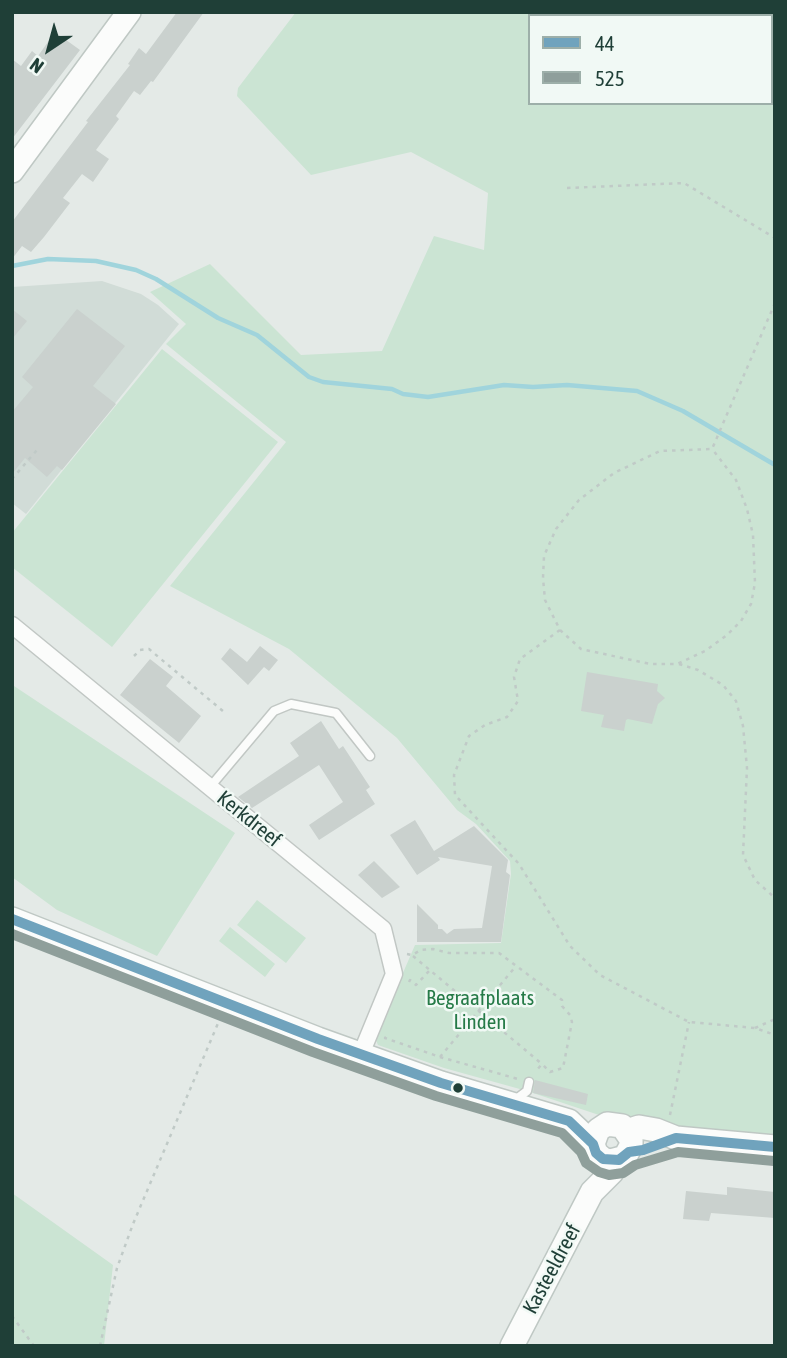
<!DOCTYPE html>
<style>
body{margin:0}
#map{position:relative;width:787px;height:1358px;overflow:hidden;background:#e4eae7;font-family:"Asap Condensed",sans-serif}
canvas{display:block}
.frame{position:absolute;inset:0;border:14px solid #1f3f37;pointer-events:none}
.legend{position:absolute;left:528px;top:14px;width:245px;height:91px;box-sizing:border-box;background:#f1f9f5;border:2px solid #9dafa9;margin:0;padding:9px 12px;list-style:none;font-size:21px;color:#1f3f37}
.legend li{display:flex;align-items:center;gap:14px;height:35px}
.legend b{width:35px;border:2px solid #9dafa9}
.north{position:absolute;left:14px;top:14px;width:70px;height:70px;-webkit-text-stroke:5px #f1f9f5;paint-order:stroke;rotate:216deg;font-size:19px;font-weight:700;line-height:28px;text-align:center;color:#1f3f37}
.north::after{content:'';display:block;margin:auto;width:24px;height:32px;background:#1f3f37;clip-path:polygon(50% 0,100% 100%,50% 72%,0 100%)}
</style>
<div id="map">
<canvas width="787" height="1358"></canvas>
<div class="frame"></div>
<ul class="legend">
<li><b style="height:9px;background:#70a3bd"></b>44</li>
<li><b style="height:9px;background:#8f9f9b"></b>525</li>
</ul>
<div class="north">N</div>
</div>
<script>
const ctx = document.querySelector('canvas').getContext('2d');
ctx.lineJoin = 'round';
function fillPath(path, color) {
  ctx.fillStyle = color;
  ctx.fill(path, 'evenodd');
}
function poly(rows) {
  const path = new Path2D();
  for (const r of rows) {
    path.moveTo(r[0], r[1]);
    for (let i = 2; i < r.length; i += 2) path.lineTo(r[i], r[i + 1]);
  }
  return path;
}
function stroke(path, color, width, dash) {
  ctx.strokeStyle = color;
  ctx.lineWidth = width;
  ctx.lineCap = dash ? 'butt' : 'round';
  ctx.setLineDash(dash || []);
  ctx.stroke(path);
}
function write(font, color, halo, rows, align = 'center') {
  ctx.font = font + ' "Asap Condensed",sans-serif';
  ctx.lineWidth = 5;
  ctx.setLineDash([]);
  ctx.textBaseline = 'middle';
  ctx.strokeStyle = halo;
  ctx.fillStyle = color;
  for (const [text, x, y, turn = 0] of rows) {
    ctx.save();
    ctx.translate(x, y);
    ctx.rotate((+turn || 0) * Math.PI / 180);
    ctx.textAlign = isNaN(turn) ? turn : align;
    if (halo) ctx.strokeText(text, 0, 0);
    ctx.fillText(text, 0, 0);
    ctx.restore();
  }
}
const built = poly([
 [102,281,141,294,158,305,179,324,26,514,12,503,12,287]
]);
const green = poly([
 [296,12,679,12,692,16,530,16,530,103,771,103,771,37,775,38,775,1137,617,1121,527,1091,444,1068,378,1045,375,1038,415,945,501,943,511,874,510,861,476,824,457,810,397,738,289,649,170,586,286,442,166,344,186,324,150,292,210,264,301,355,382,351,434,236,484,250,488,193,411,152,311,175,237,96,238,88],
 [162,349,278,442,112,647,12,567,12,533],
 [14,686,235,833,157,956,57,910,12,877],
 [257,900,306,938,286,963,237,925],
 [230,927,275,964,265,977,219,941],
 [12,1193,113,1265,104,1346,12,1346]
]);
const stream = poly([
 [12,266,48,259,96,261,136,270,156,279,218,318,257,335,309,377,323,382,392,389,403,394,428,397,504,385,533,387,567,385,637,391,683,411,775,465]
]);
const building = poly([
 [177,12,204,12,153,82,151,81,140,95,134,91,116,116,119,119,96,150,109,159,93,182,82,174,63,198,70,203,44,237,31,252,22,246,12,259,12,222,88,122,86,121,130,65,128,64,139,48,146,54],
 [55,32,80,50,12,139,12,59,21,66,32,51,38,56],
 [12,309,27,321,12,339],
 [77,309,125,346,93,386,116,404,62,470,57,466,47,477,25,458,12,474,12,412,33,387,22,377],
 [260,646,278,660,269,671,264,667,248,685,221,659,230,648,247,662],
 [150,659,173,677,166,686,201,716,179,743,120,695],
 [587,672,658,684,657,691,665,698,658,704,652,724,628,719,626,720,624,731,601,727,604,715,581,711],
 [321,721,339,749,343,746,370,787,366,790,375,804,319,840,309,825,343,802,319,765,252,808,238,797,299,756,290,743],
 [415,820,434,851,474,826,508,860,506,872,510,875,501,942,417,942,417,904,438,925,438,929,442,929,447,934,454,929,482,928,492,866,438,857,440,860,417,875,390,835],
 [374,861,400,887,382,898,358,875],
 [535,1080,588,1094,586,1105,533,1093],
 [727,1187,775,1192,775,1218,711,1213,709,1221,683,1219,686,1191,727,1195]
]);
const path = poly([
 [567,188,684,183,775,238],
 [775,303,712,449,660,451,614,473,579,500,556,529,544,556,543,578,545,600,560,630,520,659,514,677,518,701,507,717,485,725,469,736,454,775,455,795,519,864,570,946,600,975,689,1022,755,1028,775,1035],
 [12,479,37,450],
 [560,630,581,649,650,664,677,664,705,651,727,635,741,621,751,604,755,583,753,535,747,509,736,480,713,450],
 [134,656,140,650,149,649,224,712],
 [679,664,698,670,723,685,736,701,743,726,747,768,743,855,755,880,775,898],
 [407,954,412,955,421,950,433,949,449,953,499,953,562,1000,562,1006,570,1015,572,1022,563,1068,550,1072,542,1064,536,1071],
 [413,956,542,1064],
 [409,982,410,980,416,985,430,970],
 [755,1028,775,1019],
 [386,1037,385,1038,440,1057,518,1079],
 [440,1057,516,966],
 [670,1115,689,1022],
 [12,1316,34,1346],
 [100,1346,117,1268,133,1224,219,1021]
]);
const lane = poly([
 [210,787,274,711,291,704,336,713,370,756],
 [515,1100,527,1091,529,1082]
]);
const street = poly([
 [12,625,383,929,394,974,361,1054]
]);
const secondary = poly([
 [12,171,129,12],
 [12,919,318,1039,441,1083,569,1121,593,1144,596,1153,603,1159,610,1161,625,1157,631,1146,631,1139,622,1126,607,1124,598,1130,593,1144],
 [627,1131,639,1127,656,1130,676,1138,775,1147],
 [512,1346,592,1192,612,1172,619,1160]
]);
const bus1 = poly([
 [12,919,318,1039,441,1083,569,1121,593,1144,596,1153,603,1159,619,1160,629,1152,643,1150,676,1138,775,1147]
]);
const bus2 = poly([
 [12,934,313,1052,436,1096,562,1133,581,1152,586,1163,599,1172,609,1175,623,1173,635,1165,678,1152,774,1161]
]);
const markers = [
 [458,1088,6,"#1f3f37"]
];
const streetNames = [
 ["Kerkdreef",249,819,39],
 ["Kasteeldreef",552,1269,-62]
];
const parkNames = [
 ["Begraafplaats",480,998],
 ["Linden",480,1022]
];
fillPath(built, '#d1dcd7');
fillPath(green, '#cbe4d3');
stroke(stream, '#a0d4dc', 4.5);
fillPath(building, '#cad1ce');
stroke(lane, '#c1c7c4', 11);
stroke(street, '#c1c7c4', 19);
stroke(secondary, '#bfc8c4', 26);
stroke(path, '#c0cac7', 2.5, [3.5, 5]);
stroke(lane, '#fbfcfb', 8);
stroke(street, '#fbfcfb', 16);
stroke(secondary, '#fbfcfb', 23);
stroke(bus1, '#70a3bd', 10);
stroke(bus2, '#8f9f9b', 10);
for (const [x, y, r, color] of markers) {
  const dot = new Path2D();
  dot.arc(x, y, r, 0, 2 * Math.PI);
  ctx.fillStyle = color;
  ctx.fill(dot);
  stroke(dot, '#f1f9f5', 2.5);
}
write('21px', '#1f3f37', '#f1f9f5', streetNames);
write('21px', '#257a47', '#f1f9f5', parkNames);
</script>
